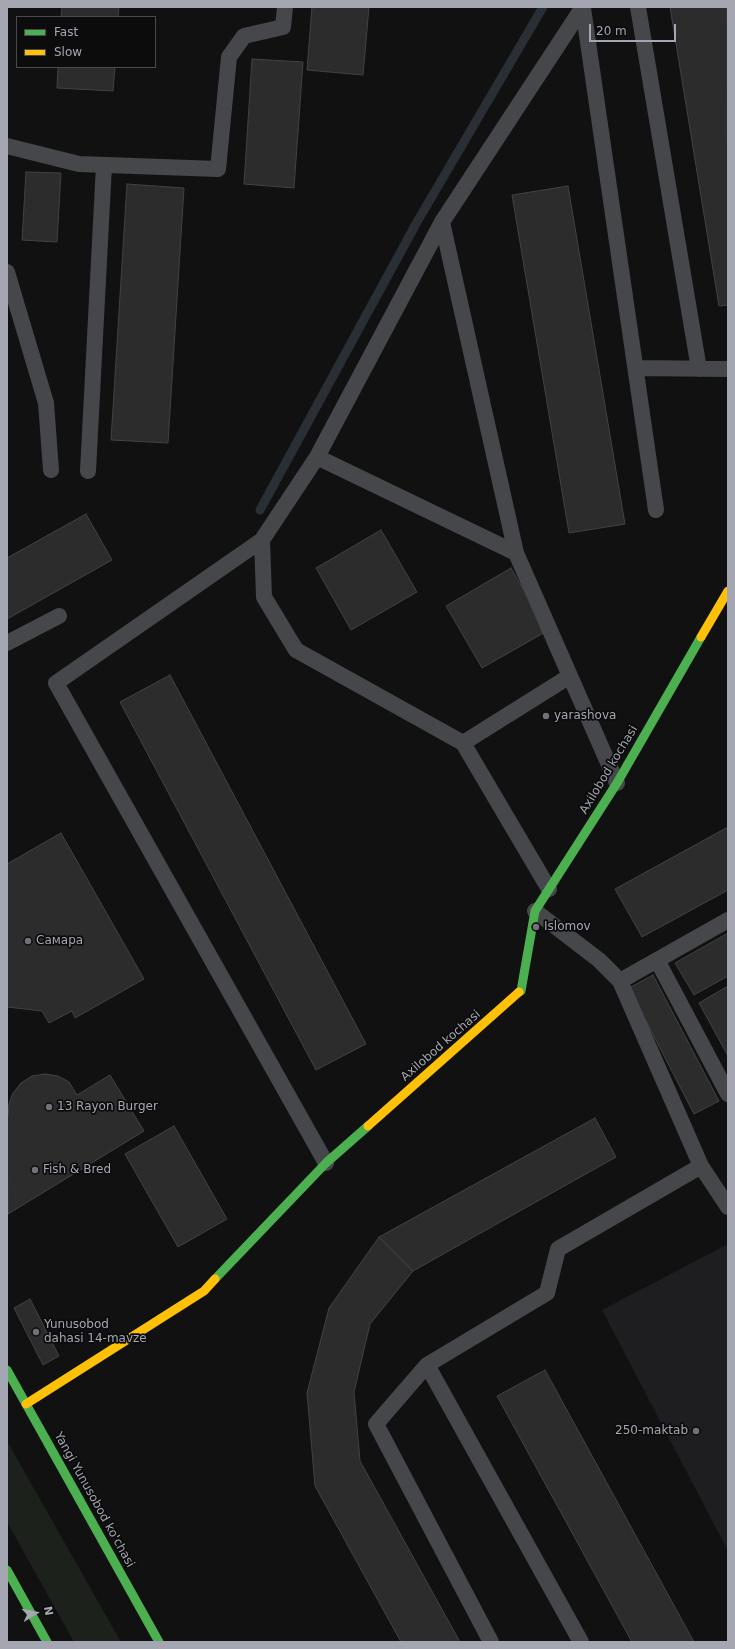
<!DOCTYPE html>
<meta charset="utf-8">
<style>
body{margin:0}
#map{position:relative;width:735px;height:1649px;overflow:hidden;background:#111112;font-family:"DejaVu Sans",sans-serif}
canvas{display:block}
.frame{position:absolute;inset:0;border:8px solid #a4a7b1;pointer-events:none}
.legend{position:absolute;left:16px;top:16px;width:140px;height:52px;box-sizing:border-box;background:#0c0c0d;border:1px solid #494a4f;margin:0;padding:5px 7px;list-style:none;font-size:12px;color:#a4a7b1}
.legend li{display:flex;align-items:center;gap:8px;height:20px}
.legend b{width:20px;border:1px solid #494a4f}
.north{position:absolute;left:16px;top:1593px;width:40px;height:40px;-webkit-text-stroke:3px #0c0c0d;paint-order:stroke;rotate:80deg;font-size:11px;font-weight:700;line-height:16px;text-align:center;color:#a4a7b1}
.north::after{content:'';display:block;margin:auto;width:14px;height:18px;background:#a4a7b1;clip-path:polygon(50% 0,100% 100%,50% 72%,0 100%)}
.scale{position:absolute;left:589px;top:24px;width:87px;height:18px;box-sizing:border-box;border:2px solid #a4a7b1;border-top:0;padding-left:5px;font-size:12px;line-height:14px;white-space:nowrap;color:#a4a7b1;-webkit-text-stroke:3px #0c0c0d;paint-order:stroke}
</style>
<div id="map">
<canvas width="735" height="1649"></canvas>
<div class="frame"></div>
<ul class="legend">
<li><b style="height:5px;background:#4caf50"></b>Fast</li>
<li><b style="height:5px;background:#ffc107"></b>Slow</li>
</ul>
<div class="north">N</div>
<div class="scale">20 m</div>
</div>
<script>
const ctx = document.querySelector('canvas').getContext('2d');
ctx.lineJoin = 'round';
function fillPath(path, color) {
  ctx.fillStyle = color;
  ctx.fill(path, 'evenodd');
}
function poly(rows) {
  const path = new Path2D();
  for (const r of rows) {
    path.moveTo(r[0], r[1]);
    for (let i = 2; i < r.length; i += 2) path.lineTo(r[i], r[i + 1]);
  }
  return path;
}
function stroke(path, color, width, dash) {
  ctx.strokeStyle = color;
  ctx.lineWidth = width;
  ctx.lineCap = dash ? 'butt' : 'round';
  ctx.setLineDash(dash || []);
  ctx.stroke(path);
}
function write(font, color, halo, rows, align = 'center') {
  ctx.font = font + ' "DejaVu Sans",sans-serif';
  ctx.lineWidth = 3.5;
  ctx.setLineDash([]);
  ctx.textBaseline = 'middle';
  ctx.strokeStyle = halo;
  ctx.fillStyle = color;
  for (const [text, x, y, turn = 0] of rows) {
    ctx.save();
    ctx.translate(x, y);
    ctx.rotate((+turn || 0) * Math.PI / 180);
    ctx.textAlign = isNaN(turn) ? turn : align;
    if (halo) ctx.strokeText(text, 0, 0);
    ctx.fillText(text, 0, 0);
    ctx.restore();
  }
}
const built = poly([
 [728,1244,728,1551,602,1310]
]);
const green = poly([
 [7,1441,121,1642,74,1642,7,1522]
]);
const stream = poly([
 [260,510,417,222,543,7]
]);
const building = poly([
 [62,7,119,7,118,17,61,17,62,7],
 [312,7,369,7,363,75,307,70,312,7],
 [670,7,727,7,728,305,719,306,670,7],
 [252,59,303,62,294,188,244,184,252,59],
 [58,67,115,67,113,91,57,88,58,67],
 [26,172,61,173,57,242,22,240,26,172],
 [127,184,184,188,168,443,111,440,127,184],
 [568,186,625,524,569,533,512,195,568,186],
 [86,514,112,560,7,619,7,558,86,514],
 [381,530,417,592,351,630,316,568,381,530],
 [511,568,547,631,482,668,446,606,511,568],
 [170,675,366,1044,316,1070,120,702,170,675],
 [728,827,728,890,642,937,615,889,728,827],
 [61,833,144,979,75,1018,72,1011,49,1023,42,1011,7,1007,7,864,61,833],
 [728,933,728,976,694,995,675,963,728,933],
 [653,975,719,1101,694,1114,629,988,653,975],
 [728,986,728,1056,699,1003,728,986],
 [45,1074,58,1076,69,1082,77,1095,110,1075,144,1131,8,1214,7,1118,8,1117,9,1104,13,1093,21,1083,32,1076,45,1074],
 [595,1118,616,1157,413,1271,379,1237,595,1118],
 [174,1126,227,1219,178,1247,125,1154,174,1126],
 [379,1237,413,1271,370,1324,354,1392,360,1461,460,1642,401,1642,315,1486,307,1393,329,1308,379,1237],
 [30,1299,59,1356,43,1365,14,1308,30,1299],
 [545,1370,694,1642,632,1642,497,1396,545,1370]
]);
const lane = poly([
 [583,7,442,222,317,457,516,553,617,783],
 [638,7,699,369],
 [583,8,656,510],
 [7,146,79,164,218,169,229,57,244,36,283,27,285,7],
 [442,222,516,553],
 [7,272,46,403,51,470],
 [636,368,728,369],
 [317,457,262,540,264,597,296,650,463,743,570,676],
 [88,471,104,165],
 [262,540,56,683,326,1163],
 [7,643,59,616],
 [463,743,549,889],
 [535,911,599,960,620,981,701,1166,728,1207],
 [657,960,728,1094],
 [620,981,728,920],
 [427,1365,376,1424,491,1642],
 [581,1642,427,1365,547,1293,558,1249,701,1166]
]);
const fast = poly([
 [519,992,521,991,535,911,617,783,701,637],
 [215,1279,326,1163,368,1126],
 [7,1370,159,1642],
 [7,1570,47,1642]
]);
const slow = poly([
 [701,637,728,591],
 [368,1126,519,992],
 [26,1404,204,1291,215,1279]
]);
const markers = [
 [546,716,4,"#717279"],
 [536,927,4,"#717279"],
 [28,941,4,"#717279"],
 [49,1107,4,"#717279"],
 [35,1170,4,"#717279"],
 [36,1332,4,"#717279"],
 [696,1431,4,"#717279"]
];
const poiNames = [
 ["yarashova",554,716],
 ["Islomov",544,927],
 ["Самара",36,941],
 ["13 Rayon Burger",57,1107],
 ["Fish & Bred",43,1170],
 ["Yunusobod",44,1325],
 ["dahasi 14-mavze",44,1339],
 ["250-maktab",688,1431,"right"]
];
const streetNames = [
 ["Axilobod kochasi",609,770,-59],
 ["Axilobod kochasi",441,1046,-41],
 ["Yangi Yunusobod ko'chasi",94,1500,61]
];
fillPath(built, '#1e1e20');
fillPath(green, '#1c211c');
stroke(stream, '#2a2f35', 9);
fillPath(building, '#2c2c2d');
stroke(building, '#414245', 1);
stroke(lane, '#46474a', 16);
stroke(fast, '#4caf50', 9);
stroke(slow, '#ffc107', 9);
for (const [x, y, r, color] of markers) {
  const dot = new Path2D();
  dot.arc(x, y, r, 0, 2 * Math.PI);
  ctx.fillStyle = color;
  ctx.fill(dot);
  stroke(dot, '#0c0c0d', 1.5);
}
write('12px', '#a4a7b1', '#0c0c0d', poiNames, 'left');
write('12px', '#a4a7b1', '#0c0c0d', streetNames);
</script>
